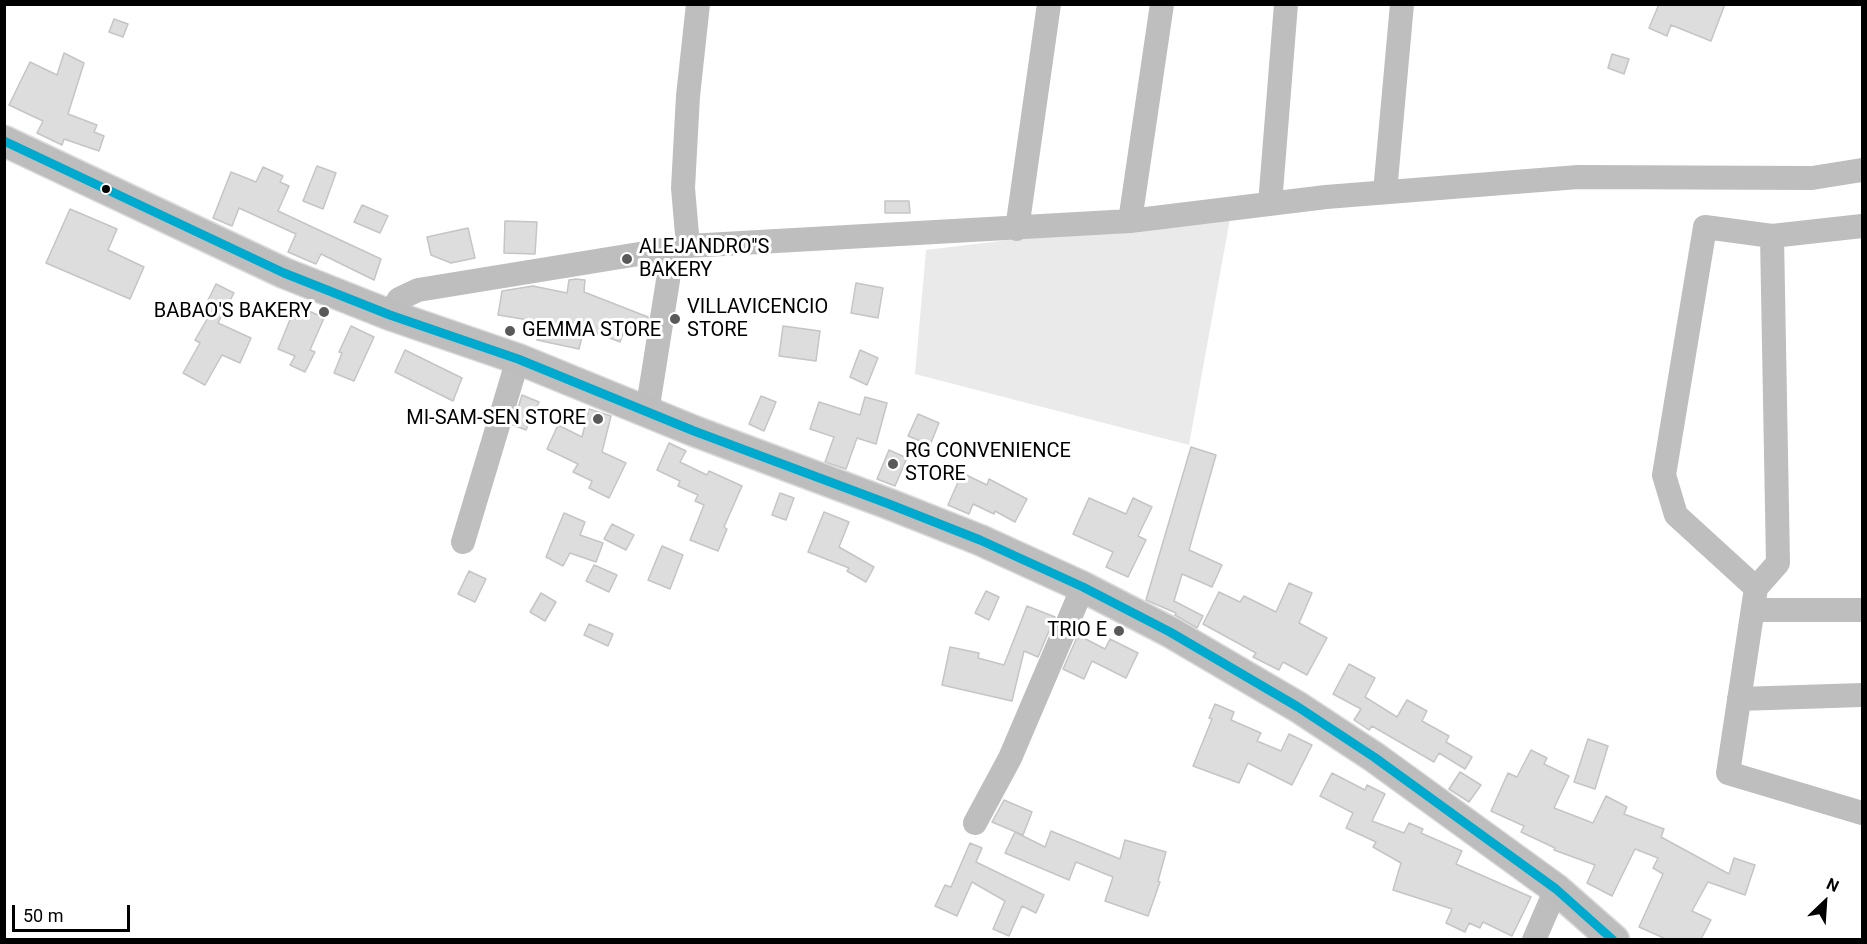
<!DOCTYPE html>
<style>
body{margin:0}
#map{position:relative;width:1867px;height:944px;overflow:hidden;background:#fff;font-family:Roboto,sans-serif}
canvas{display:block}
.frame{position:absolute;inset:0;border:6px solid #000;pointer-events:none}
.north{position:absolute;left:1795px;top:872px;width:60px;height:60px;-webkit-text-stroke:4px #fff;paint-order:stroke;rotate:25deg;font-size:16px;font-weight:700;line-height:24px;text-align:center;color:#000}
.north::after{content:'';display:block;margin:auto;width:21px;height:27px;background:#000;clip-path:polygon(50% 0,100% 100%,50% 72%,0 100%)}
.scale{position:absolute;left:12px;top:905px;width:118px;height:27px;box-sizing:border-box;border:3px solid #000;border-top:0;padding-left:8px;font-size:18px;line-height:21px;white-space:nowrap;color:#000;-webkit-text-stroke:4px #fff;paint-order:stroke}
</style>
<div id="map">
<canvas width="1867" height="944"></canvas>
<div class="frame"></div>
<div class="north">N</div>
<div class="scale">50 m</div>
</div>
<script>
const ctx = document.querySelector('canvas').getContext('2d');
ctx.lineJoin = 'round';
function fillPath(path, color) {
  ctx.fillStyle = color;
  ctx.fill(path, 'evenodd');
}
function poly(rows) {
  const path = new Path2D();
  for (const r of rows) {
    path.moveTo(r[0], r[1]);
    for (let i = 2; i < r.length; i += 2) path.lineTo(r[i], r[i + 1]);
  }
  return path;
}
function stroke(path, color, width, dash) {
  ctx.strokeStyle = color;
  ctx.lineWidth = width;
  ctx.lineCap = dash ? 'butt' : 'round';
  ctx.setLineDash(dash || []);
  ctx.stroke(path);
}
function write(font, color, halo, rows, align = 'center') {
  ctx.font = font + ' Roboto,sans-serif';
  ctx.lineWidth = 6;
  ctx.setLineDash([]);
  ctx.textBaseline = 'middle';
  ctx.strokeStyle = halo;
  ctx.fillStyle = color;
  for (const [text, x, y, turn = 0] of rows) {
    ctx.save();
    ctx.translate(x, y);
    ctx.rotate((+turn || 0) * Math.PI / 180);
    ctx.textAlign = isNaN(turn) ? turn : align;
    if (halo) ctx.strokeText(text, 0, 0);
    ctx.fillText(text, 0, 0);
    ctx.restore();
  }
}
const green = poly([
 [1231,213,1189,445,915,374,926,250]
]);
const building = poly([
 [1659,4,1725,4,1711,41,1671,25,1667,36,1649,28,1659,4],
 [114,19,128,24,123,37,109,32,114,19],
 [64,53,84,63,68,114,97,125,94,132,104,136,99,151,64,139,62,145,37,133,43,121,9,105,30,62,57,75,64,53],
 [1612,54,1629,59,1624,74,1608,68,1612,54],
 [317,166,336,173,323,209,303,201,317,166],
 [263,167,283,176,280,182,289,186,278,211,381,259,374,280,321,254,316,264,288,252,296,234,239,208,232,226,213,218,231,172,256,182,263,167],
 [885,201,909,201,910,213,885,213,885,201],
 [362,205,388,216,380,233,354,222,362,205],
 [70,209,117,229,108,250,144,267,130,299,46,263,70,209],
 [505,221,537,222,535,254,504,253,505,221],
 [468,228,475,258,451,263,431,255,427,237,468,228],
 [576,279,585,280,584,292,648,317,645,334,626,326,620,342,584,328,579,349,537,340,541,322,498,315,502,291,533,286,567,293,569,280,576,279],
 [856,283,883,288,878,318,851,313,856,283],
 [216,284,234,293,218,323,251,338,240,363,222,355,205,385,183,373,200,343,195,340,210,314,203,310,216,284],
 [296,305,324,318,310,350,315,352,305,372,290,365,295,356,278,349,296,305],
 [351,326,374,337,354,381,334,373,342,353,339,352,351,326],
 [783,326,820,331,816,361,779,356,783,326],
 [405,350,462,378,453,401,395,372,405,350],
 [860,350,878,358,867,385,850,377,860,350],
 [522,395,539,402,526,430,513,425,522,395],
 [761,396,776,402,764,431,749,424,761,396],
 [865,397,887,403,876,444,857,438,846,469,825,462,834,437,810,429,819,402,860,415,865,397],
 [589,409,611,416,602,452,626,463,609,498,589,488,592,481,573,472,578,464,547,449,558,425,582,437,589,409],
 [918,414,939,423,930,445,908,436,918,414],
 [669,443,686,451,680,462,707,475,709,471,742,486,724,527,727,529,718,551,690,540,704,505,695,501,698,495,678,486,680,481,657,470,669,443],
 [1191,447,1216,455,1189,550,1222,565,1212,587,1182,574,1174,601,1203,616,1197,628,1175,615,1176,613,1146,600,1191,447],
 [889,450,907,458,895,486,877,479,889,450],
 [962,473,987,485,989,479,1027,499,1015,522,995,511,994,514,973,504,969,514,948,505,962,473],
 [780,493,794,498,786,520,772,515,780,493],
 [1089,498,1126,514,1133,498,1152,507,1138,536,1146,540,1128,577,1106,567,1113,552,1073,534,1089,498],
 [824,512,849,522,839,547,874,567,866,582,847,571,849,568,808,552,824,512],
 [564,513,585,522,580,535,603,543,596,562,570,553,563,566,546,557,564,513],
 [612,524,634,535,626,550,604,539,612,524],
 [662,546,683,555,670,589,648,580,662,546],
 [594,565,617,575,609,592,586,581,594,565],
 [469,571,486,579,475,602,458,594,469,571],
 [1289,583,1312,593,1299,623,1327,638,1307,675,1283,662,1279,670,1253,657,1256,653,1203,624,1219,592,1240,602,1244,596,1276,612,1289,583],
 [986,591,999,597,989,620,975,613,986,591],
 [541,593,556,602,545,621,530,612,541,593],
 [1027,606,1055,617,1038,657,1024,651,1012,701,942,685,950,647,979,653,978,658,1004,665,1027,606],
 [589,624,613,634,608,646,584,635,589,624],
 [1078,635,1105,649,1110,639,1138,653,1126,678,1092,661,1084,679,1063,669,1078,635],
 [1349,664,1375,678,1365,697,1397,717,1407,700,1427,711,1422,721,1449,736,1446,742,1472,757,1465,769,1439,753,1434,762,1372,726,1369,730,1354,720,1361,709,1333,694,1349,664],
 [1215,704,1234,712,1231,720,1261,733,1257,741,1281,751,1289,734,1312,745,1292,785,1248,763,1239,783,1193,766,1212,719,1209,718,1215,704],
 [1588,739,1608,746,1595,789,1574,782,1588,739],
 [1531,750,1547,758,1544,764,1569,776,1554,808,1593,823,1606,796,1627,807,1624,814,1664,829,1661,837,1729,874,1734,858,1755,865,1745,895,1708,882,1692,911,1711,920,1701,939,1666,939,1639,927,1663,874,1653,868,1658,858,1635,849,1612,896,1587,883,1595,865,1554,850,1555,848,1521,832,1524,826,1491,811,1508,773,1517,777,1531,750],
 [1460,772,1481,785,1469,802,1449,789,1460,772],
 [1332,773,1365,790,1367,785,1385,794,1372,821,1404,833,1409,823,1423,829,1421,833,1462,851,1456,864,1531,897,1512,936,1483,922,1480,928,1469,923,1465,932,1446,923,1452,909,1393,890,1401,863,1373,847,1376,842,1346,828,1353,813,1320,796,1332,773],
 [1004,800,1032,812,1023,835,992,822,1004,800],
 [1051,831,1120,859,1125,840,1166,852,1158,881,1160,882,1148,916,1105,901,1113,877,1076,862,1069,880,1005,853,1015,832,1045,847,1051,831],
 [970,843,982,848,976,862,1044,895,1036,913,1022,906,1009,936,993,929,1005,901,972,882,957,916,935,906,945,885,951,887,970,843]
]);
const minor = poly([
 [1385,192,1402,4],
 [1270,204,1286,4],
 [1130,221,1162,4],
 [1862,226,1772,236,1705,227,1664,475,1676,515,1756,588,1728,773,1862,813],
 [1017,229,1049,4],
 [688,246,683,188,688,96,698,4],
 [390,315,399,299,418,290,688,246,1130,221,1326,197,1578,177,1812,178,1862,170],
 [647,412,673,249],
 [463,542,518,359],
 [1756,588,1778,563,1772,236],
 [1753,610,1862,610],
 [1739,699,1862,695],
 [975,823,1010,758,1083,587],
 [1534,940,1556,889]
]);
const major = poly([
 [4,141,284,273,390,315,518,359,694,431,889,504,980,540,1083,587,1170,632,1298,707,1374,757,1556,889,1614,940]
]);
const bus1 = poly([
 [4,141,284,273,390,315,518,359,694,431,889,504,980,540,1083,587,1170,632,1298,707,1374,757,1556,889,1613,940]
]);
const markers = [
 [106,189,5,"#000"],
 [627,259,6,"#595959"],
 [324,312,6,"#595959"],
 [675,319,6,"#595959"],
 [510,331,6,"#595959"],
 [598,419,6,"#595959"],
 [893,464,6,"#595959"],
 [1119,631,6,"#595959"]
];
const poiNames = [
 ["ALEJANDRO''S",639,248],
 ["BAKERY",639,271],
 ["VILLAVICENCIO",687,308],
 ["STORE",687,331],
 ["BABAO'S BAKERY",312,312,"right"],
 ["GEMMA STORE",522,331],
 ["MI-SAM-SEN STORE",586,419,"right"],
 ["RG CONVENIENCE",905,452],
 ["STORE",905,475],
 ["TRIO E",1107,631,"right"]
];
fillPath(green, '#eaeaea');
fillPath(building, '#ddd');
stroke(building, '#c5c5c5', 1.5);
stroke(major, '#dbdbdb', 33);
stroke(minor, '#bebebe', 24);
stroke(major, '#bdbdbd', 30);
stroke(bus1, '#00a9ce', 9);
for (const [x, y, r, color] of markers) {
  const dot = new Path2D();
  dot.arc(x, y, r, 0, 2 * Math.PI);
  ctx.fillStyle = color;
  ctx.fill(dot);
  stroke(dot, '#fff', 2);
}
write('20px', '#000', '#fff', poiNames, 'left');
</script>
